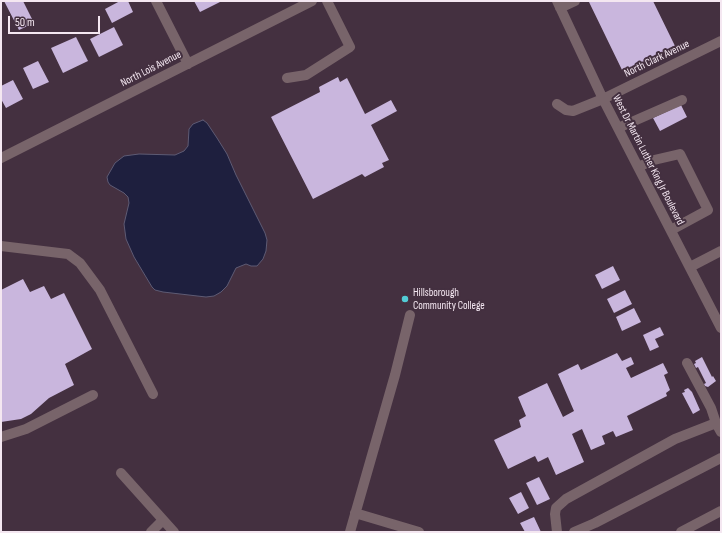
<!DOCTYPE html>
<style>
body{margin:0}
#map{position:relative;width:722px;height:533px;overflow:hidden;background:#443040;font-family:"Sofia Sans Condensed",sans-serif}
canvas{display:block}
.frame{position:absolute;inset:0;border:2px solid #f4e7f1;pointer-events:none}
.scale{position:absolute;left:8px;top:16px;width:92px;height:18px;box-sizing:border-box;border:2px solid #f4e7f1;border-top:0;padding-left:5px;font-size:12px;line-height:14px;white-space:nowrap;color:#f4e7f1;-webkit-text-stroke:3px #443040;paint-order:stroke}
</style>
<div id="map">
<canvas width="722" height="533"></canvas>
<div class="frame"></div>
<div class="scale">50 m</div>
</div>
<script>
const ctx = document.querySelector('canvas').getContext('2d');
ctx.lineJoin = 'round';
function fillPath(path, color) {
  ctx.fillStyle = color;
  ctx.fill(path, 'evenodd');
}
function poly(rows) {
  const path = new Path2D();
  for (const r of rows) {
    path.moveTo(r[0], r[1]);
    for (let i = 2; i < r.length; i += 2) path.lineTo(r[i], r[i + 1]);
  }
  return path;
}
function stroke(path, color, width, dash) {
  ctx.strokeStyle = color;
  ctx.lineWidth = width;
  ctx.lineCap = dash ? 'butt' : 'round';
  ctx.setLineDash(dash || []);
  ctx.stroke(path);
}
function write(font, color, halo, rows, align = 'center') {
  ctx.font = font + ' "Sofia Sans Condensed",sans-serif';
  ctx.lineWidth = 4;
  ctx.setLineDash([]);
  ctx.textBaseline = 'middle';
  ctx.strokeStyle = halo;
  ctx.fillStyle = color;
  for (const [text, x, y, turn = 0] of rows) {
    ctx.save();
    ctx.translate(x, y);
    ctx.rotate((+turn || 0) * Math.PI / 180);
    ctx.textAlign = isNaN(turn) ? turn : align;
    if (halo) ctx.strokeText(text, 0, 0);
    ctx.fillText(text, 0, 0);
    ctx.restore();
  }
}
const water = poly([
 [203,120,207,123,217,138,227,154,236,175,265,233,267,240,266,251,263,259,257,266,251,266,246,264,236,268,227,286,221,292,214,296,206,297,163,292,155,290,152,287,134,257,126,239,124,224,129,203,128,197,124,193,110,185,108,182,107,177,115,163,124,156,139,154,175,155,184,151,188,146,189,129,193,124,203,120]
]);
const building = poly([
 [4,1,23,1,34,23,19,30],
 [120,1,128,1,133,12,112,23,105,9],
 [194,1,222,1,200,12],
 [592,1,653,1,675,46,623,72,589,2],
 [114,27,123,45,99,57,90,39],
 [76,37,88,61,63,73,51,48],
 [38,61,49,82,33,89,23,68],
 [338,77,340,82,347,78,365,114,391,100,397,111,371,125,389,160,382,163,384,167,365,177,362,174,313,199,271,117,320,92,319,87],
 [13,80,23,99,6,108,1,99,1,86],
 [681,105,687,117,660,131,653,118],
 [613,266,620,280,602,289,595,275],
 [23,279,30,292,44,286,51,299,64,293,92,349,65,364,74,385,49,398,31,414,21,419,1,422,1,290],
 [625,290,632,304,614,313,607,299],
 [634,308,641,322,622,331,616,317],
 [660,327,664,335,655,339,659,347,650,351,643,335],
 [617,353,622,361,631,357,634,364,626,368,631,378,663,363,668,373,664,375,670,390,666,393,667,396,627,416,633,430,616,437,613,431,602,436,605,444,591,450,582,429,572,434,584,462,556,475,548,457,538,462,535,456,508,469,494,440,521,427,519,420,526,416,518,397,547,383,563,417,574,411,558,374,578,364,581,370],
 [702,357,712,377,713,376,716,381,708,387,705,386,704,384,706,383,698,367,696,368,694,364,696,363,695,361],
 [688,388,692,392,700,410,693,414,682,393,685,392,684,390],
 [539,477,550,499,537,505,526,483],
 [521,492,529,508,518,514,509,498],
 [534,517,541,532,525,532,520,523]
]);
const minor = poly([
 [156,1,188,64],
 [557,1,603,99,721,328],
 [560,8,575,1],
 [287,78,306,75,350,47,327,1],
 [557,104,566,110,573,111,603,99,721,41],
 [618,128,682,100],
 [1,158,312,1],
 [638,167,654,160,680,154,708,210,671,230],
 [1,246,68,254,80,263,100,290,153,394],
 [690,267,721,251],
 [687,363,711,408,716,423],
 [1,437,26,429,93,395],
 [121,473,174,532],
 [355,513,419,532],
 [151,532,163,520],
 [350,532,395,375,410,315],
 [557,532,555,514,556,508,566,499,675,439,716,423,721,432],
 [574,532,595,523,721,458],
 [681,532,721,511]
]);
const markers = [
 [405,299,4,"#52ccd6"]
];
const streetNames = [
 ["North Clark Avenue",657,59,-26],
 ["North Lois Avenue",151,69,-27],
 ["West Dr Martin Luther King Jr Boulevard",648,160,63]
];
const poiNames = [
 ["Hillsborough",413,293],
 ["Community College",413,306]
];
fillPath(water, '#1e1f3e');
stroke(water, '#5e5b74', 1);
fillPath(building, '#c9b6dd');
stroke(minor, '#78646a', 10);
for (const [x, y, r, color] of markers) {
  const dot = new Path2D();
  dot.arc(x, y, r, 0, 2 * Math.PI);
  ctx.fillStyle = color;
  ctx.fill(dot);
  stroke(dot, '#443040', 1.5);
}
write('11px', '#f4e7f1', '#443040', streetNames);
write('11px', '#f4e7f1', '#443040', poiNames, 'left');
</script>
